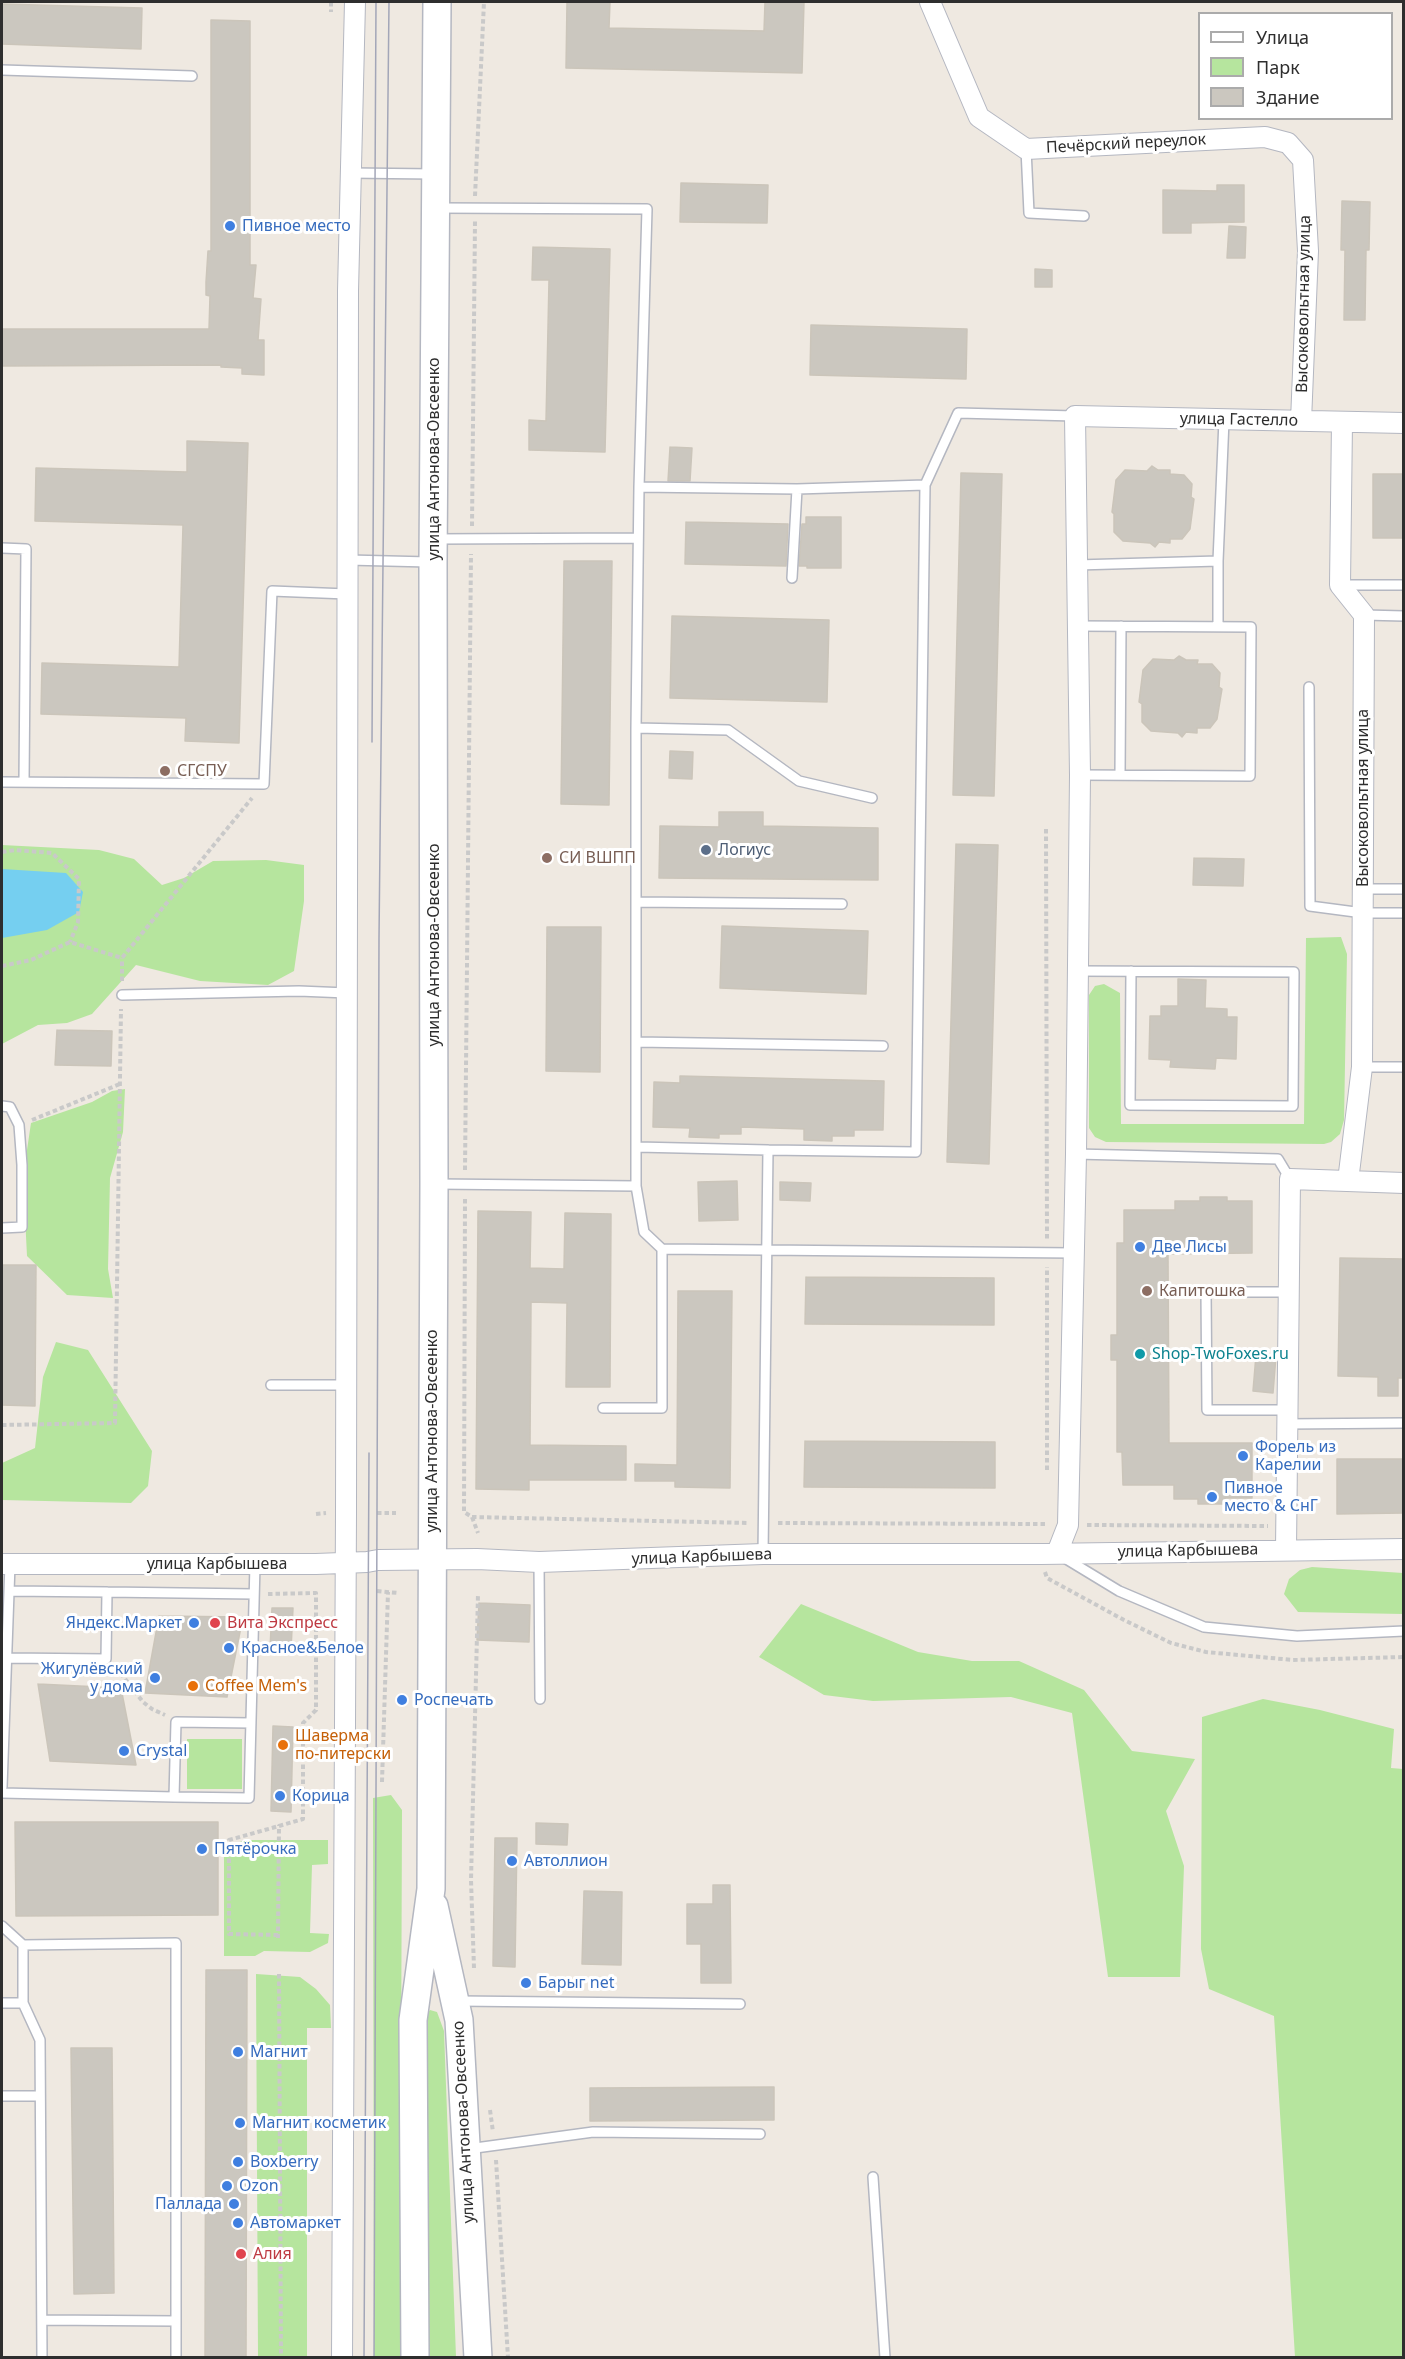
<!DOCTYPE html>
<meta charset="utf-8">
<style>
body{margin:0}
#map{position:relative;width:1405px;height:2359px;overflow:hidden;background:#efe9e1;font-family:"Noto Sans",sans-serif}
canvas{display:block}
.frame{position:absolute;inset:0;border:3px solid #2e2e2e;pointer-events:none}
.legend{position:absolute;left:1198px;top:12px;width:195px;height:108px;box-sizing:border-box;background:#fff;border:2px solid #ababab;margin:0;padding:8px 10px;list-style:none;font-size:18px;color:#2e2e2e}
.legend li{display:flex;align-items:center;gap:12px;height:30px}
.legend b{width:30px;border:2px solid #ababab}
</style>
<div id="map">
<canvas width="1405" height="2359"></canvas>
<div class="frame"></div>
<ul class="legend">
<li><b style="height:8px;background:#fff"></b>Улица</li>
<li><b style="height:16px;background:#b6e59e"></b>Парк</li>
<li><b style="height:16px;background:#cbc7bf"></b>Здание</li>
</ul>
</div>
<script>
const ctx = document.querySelector('canvas').getContext('2d');
ctx.lineJoin = 'round';
function fillPath(path, color) {
  ctx.fillStyle = color;
  ctx.fill(path, 'evenodd');
}
function poly(rows) {
  const path = new Path2D();
  for (const r of rows) {
    path.moveTo(r[0], r[1]);
    for (let i = 2; i < r.length; i += 2) path.lineTo(r[i], r[i + 1]);
  }
  return path;
}
function stroke(path, color, width, dash) {
  ctx.strokeStyle = color;
  ctx.lineWidth = width;
  ctx.lineCap = dash ? 'butt' : 'round';
  ctx.setLineDash(dash || []);
  ctx.stroke(path);
}
function write(font, color, halo, rows, align = 'center') {
  ctx.font = font + ' "Noto Sans",sans-serif';
  ctx.lineWidth = 6;
  ctx.setLineDash([]);
  ctx.textBaseline = 'middle';
  ctx.strokeStyle = halo;
  ctx.fillStyle = color;
  for (const [text, x, y, turn = 0] of rows) {
    ctx.save();
    ctx.translate(x, y);
    ctx.rotate((+turn || 0) * Math.PI / 180);
    ctx.textAlign = isNaN(turn) ? turn : align;
    if (halo) ctx.strokeText(text, 0, 0);
    ctx.fillText(text, 0, 0);
    ctx.restore();
  }
}
const green = poly([
 [2,845,99,850,134,859,162,885,184,878,213,861,266,860,304,865,304,901,294,971,268,985,200,981,136,965,92,1014,67,1023,38,1025,2,1044],
 [1341,937,1347,954,1344,1120,1340,1134,1331,1142,1324,1144,1106,1142,1095,1137,1089,1128,1089,995,1095,986,1104,984,1120,993,1121,1124,1304,1124,1306,938],
 [125,1089,123,1132,110,1178,108,1269,113,1298,67,1295,27,1256,25,1216,27,1150,31,1123,92,1102,112,1091],
 [56,1342,88,1350,152,1451,148,1486,131,1503,2,1500,2,1463,35,1448,43,1377],
 [1312,1567,1403,1573,1403,1614,1298,1612,1284,1594,1289,1579,1300,1570],
 [801,1604,918,1652,972,1661,1019,1661,1084,1690,1132,1751,1195,1759,1166,1811,1184,1866,1180,1977,1108,1977,1072,1713,1011,1697,873,1701,824,1695,759,1657],
 [1263,1699,1320,1710,1394,1729,1391,1768,1403,1769,1403,2357,1295,2357,1274,2016,1209,1989,1201,1949,1202,1717],
 [187,1739,242,1739,242,1789,187,1789],
 [391,1795,402,1810,400,2358,374,2357,373,1798],
 [246,1840,328,1840,328,1864,312,1865,310,1933,329,1934,328,1943,310,1952,264,1951,255,1956,224,1956,224,1847],
 [256,1974,300,1977,316,1989,330,2005,331,2028,307,2028,307,2357,258,2357],
 [430,2010,437,2012,444,2031,456,2357,429,2357,425,2017]
]);
const water = poly([
 [2,869,66,873,83,892,79,912,47,930,2,938]
]);
const building = poly([
 [567,2,610,2,609,28,764,31,765,2,804,2,802,73,566,68,567,2],
 [2,4,142,8,141,49,2,44,2,4],
 [211,20,250,21,250,265,256,265,253,298,261,299,258,340,264,340,264,375,242,374,242,368,221,367,221,365,2,366,2,329,209,329,210,296,206,295,206,282,208,251,211,251,211,20],
 [681,183,768,185,767,223,680,222,681,183],
 [1217,185,1244,185,1244,222,1191,223,1191,233,1163,233,1163,190,1217,191,1217,185],
 [1342,201,1370,202,1369,250,1366,250,1365,320,1344,320,1345,250,1341,250,1342,201],
 [1229,226,1246,227,1245,258,1227,258,1229,226],
 [533,247,610,249,605,452,529,450,529,420,546,421,549,280,532,280,533,247],
 [1035,269,1052,270,1052,287,1035,287,1035,269],
 [811,325,967,329,966,379,810,375,811,325],
 [187,441,248,443,239,743,185,741,186,718,41,714,42,663,179,667,183,525,35,521,36,468,187,472,187,441],
 [670,447,692,448,690,481,668,481,670,447],
 [1152,466,1158,470,1170,470,1170,474,1184,475,1192,484,1191,497,1194,499,1190,529,1182,539,1170,539,1170,543,1159,542,1155,547,1150,543,1123,541,1114,532,1114,514,1112,512,1116,480,1125,470,1147,471,1152,466],
 [961,473,1002,474,994,796,953,795,961,473],
 [1373,474,1404,474,1404,538,1373,538,1373,474],
 [806,517,841,517,841,568,807,568,807,566,799,566,802,524,806,524,806,517],
 [686,522,788,524,786,566,685,564,686,522],
 [564,561,612,561,609,805,561,804,564,561],
 [672,616,829,620,827,702,670,698,672,616],
 [1179,656,1186,660,1198,660,1197,664,1212,664,1220,673,1219,687,1222,689,1217,719,1210,728,1197,728,1197,733,1186,732,1182,737,1178,733,1151,731,1142,722,1142,704,1139,702,1143,670,1153,659,1174,660,1179,656],
 [670,751,693,752,692,779,669,778,670,751],
 [719,812,763,812,763,826,878,828,878,880,659,878,660,826,719,827,719,812],
 [956,844,998,845,989,1164,947,1162,956,844],
 [1194,858,1244,859,1243,886,1193,885,1194,858],
 [722,926,868,931,866,994,720,988,722,926],
 [547,927,601,927,600,1072,546,1071,547,927],
 [1178,979,1206,980,1205,1008,1227,1009,1227,1017,1237,1017,1236,1059,1216,1058,1215,1069,1170,1067,1171,1060,1149,1059,1150,1016,1161,1016,1161,1006,1178,1006,1178,979],
 [57,1030,112,1031,111,1066,55,1065,57,1030],
 [680,1076,884,1081,883,1130,854,1130,854,1136,832,1136,832,1141,804,1140,804,1129,741,1127,741,1134,719,1134,719,1138,689,1137,690,1128,653,1127,654,1082,680,1083,680,1076],
 [737,1181,738,1220,699,1221,698,1182,737,1181],
 [780,1182,811,1183,810,1201,780,1200,780,1182],
 [1200,1197,1227,1197,1227,1201,1252,1201,1252,1253,1168,1254,1169,1443,1252,1443,1252,1498,1225,1498,1225,1504,1198,1504,1198,1499,1174,1499,1174,1485,1123,1485,1122,1452,1117,1452,1117,1360,1111,1360,1111,1335,1117,1335,1117,1243,1124,1243,1124,1210,1175,1210,1175,1201,1200,1201,1200,1197],
 [478,1211,531,1212,530,1268,564,1269,565,1213,611,1214,610,1387,566,1387,567,1303,531,1302,530,1445,626,1446,626,1480,529,1480,529,1490,476,1489,478,1211],
 [1340,1258,1404,1259,1404,1378,1398,1378,1398,1396,1378,1396,1378,1377,1338,1376,1340,1258],
 [2,1265,36,1265,35,1406,2,1405,2,1265],
 [806,1277,994,1278,994,1325,805,1324,806,1277],
 [678,1291,732,1291,730,1488,675,1487,675,1481,635,1481,635,1464,677,1465,678,1291],
 [1256,1355,1276,1356,1273,1393,1253,1391,1256,1355],
 [805,1441,995,1442,995,1488,804,1487,805,1441],
 [1337,1459,1404,1459,1404,1513,1337,1514,1337,1459],
 [479,1603,530,1605,529,1642,477,1640,479,1603],
 [272,1608,293,1608,291,1650,270,1649,272,1608],
 [159,1616,243,1617,227,1697,145,1693,159,1616],
 [38,1684,121,1688,136,1765,50,1761,38,1684],
 [273,1726,293,1727,291,1812,271,1811,273,1726],
 [15,1822,218,1822,218,1915,16,1916,15,1822],
 [536,1823,568,1824,567,1845,536,1844,536,1823],
 [495,1838,517,1838,515,1967,493,1966,495,1838],
 [713,1885,730,1885,731,1983,701,1983,701,1944,687,1944,687,1904,713,1904,713,1885],
 [584,1891,622,1892,621,1965,582,1964,584,1891],
 [206,1970,247,1970,246,2358,205,2358,206,1970],
 [71,2048,112,2048,114,2293,74,2294,71,2048],
 [774,2087,774,2120,590,2121,590,2088,774,2087]
]);
const path = poly([
 [331,2,331,12],
 [475,196,484,2],
 [472,526,475,221],
 [1046,829,1047,1239],
 [2,852,15,850,52,853,79,879,78,922,70,942],
 [2,966,31,960,70,942,122,958,252,798],
 [122,981,122,958],
 [32,1120,120,1084],
 [465,1170,471,554],
 [465,1199,464,1512,472,1517,478,1533],
 [2,1425,115,1423,121,1009],
 [1047,1470,1047,1267],
 [377,1513,396,1513],
 [316,1514,326,1513],
 [472,1517,749,1523],
 [778,1523,1046,1524],
 [1087,1525,1268,1526],
 [1045,1572,1047,1578,1124,1620,1171,1643,1206,1652,1293,1660,1404,1657],
 [377,1591,398,1593],
 [268,1594,316,1593,316,1710,303,1723,303,1819,279,1826,278,1938],
 [116,1667,143,1702,152,1709,165,1715],
 [382,1782,388,1592],
 [278,1935,229,1934,229,1840,279,1826],
 [474,1968,471,1880,478,1594],
 [279,1974,281,2358],
 [490,2110,493,2132],
 [496,2160,508,2358]
]);
const lane = poly([
 [2,70,192,76],
 [1026,149,1029,213,1084,216],
 [350,173,434,174],
 [439,208,647,209,639,487],
 [436,539,638,538],
 [2,548,26,549,24,782],
 [348,560,429,562],
 [1077,565,1218,561,1224,420],
 [792,578,797,489],
 [1340,585,1404,585],
 [1364,615,1404,616],
 [1077,626,1251,627,1250,776,1080,775],
 [1218,627,1218,561],
 [1309,687,1310,906,1363,913,1404,913],
 [636,728,728,730,799,781,872,798],
 [1120,775,1121,626],
 [2,782,264,784,272,591,347,594],
 [1363,889,1404,889],
 [637,902,842,904],
 [1078,971,1294,972,1293,1106,1130,1105,1131,971],
 [122,995,299,991,347,993],
 [637,1042,883,1046],
 [1362,1067,1404,1067],
 [2,1106,10,1107,19,1125,22,1165,22,1227,2,1228],
 [637,1147,768,1150],
 [1076,1154,1278,1159,1290,1179],
 [436,1184,636,1186,636,728,639,487,797,489,925,485,958,413,1075,416],
 [636,1186,644,1232,662,1249,1073,1253],
 [271,1385,346,1385],
 [603,1408,662,1408,662,1249],
 [1287,1410,1207,1410,1206,1292,1288,1292],
 [1286,1424,1404,1423],
 [763,1554,768,1150,916,1152,925,485],
 [1063,1557,1119,1591,1204,1627,1297,1636,1404,1631],
 [539,1562,540,1699],
 [107,1592,254,1594],
 [7,1658,106,1659,107,1592,9,1591],
 [251,1723,176,1722,174,1797,249,1798,255,1564],
 [2,1787,10,1564],
 [2,1793,174,1797],
 [2,1926,23,1945],
 [458,2001,740,2004],
 [2,2003,23,2003,23,1945,176,1943,176,2358],
 [23,2003,40,2040,42,2358],
 [2,2096,40,2096],
 [468,2149,593,2132,760,2134],
 [873,2177,885,2358],
 [42,2320,176,2321]
]);
const street = poly([
 [930,2,979,117,1026,149,1265,137,1288,143,1303,160,1308,251,1301,421],
 [1342,422,1340,585,1364,615,1362,1067,1348,1181],
 [1286,1549,1290,1179,1404,1183],
 [1057,1553,1068,1525,1076,1154,1080,775,1075,416,1404,423],
 [2,1564,316,1564,367,1562,378,1560,477,1559,539,1562,763,1554,1041,1554,1404,1549],
 [342,2358,346,1513,348,291,355,2]
]);
const secondary = poly([
 [434,1906,459,2020,478,2358],
 [415,2358,413,2020,431,1889,434,1184,433,562,437,2]
]);
const tram = poly([
 [372,742,376,2],
 [364,2358,369,1453],
 [374,2358,379,938,389,2]
]);
const markers = [
 [230,226,6,"#3f7fe0"],
 [165,771,6,"#8d6e63"],
 [706,850,6,"#5c6f8a"],
 [547,858,6,"#8d6e63"],
 [1140,1247,6,"#3f7fe0"],
 [1147,1291,6,"#8d6e63"],
 [1140,1354,6,"#0f9aa8"],
 [1243,1456,6,"#3f7fe0"],
 [1212,1497,6,"#3f7fe0"],
 [194,1623,6,"#3f7fe0"],
 [215,1623,6,"#e0444e"],
 [229,1648,6,"#3f7fe0"],
 [155,1678,6,"#3f7fe0"],
 [193,1686,6,"#e8710a"],
 [402,1700,6,"#3f7fe0"],
 [283,1745,6,"#e8710a"],
 [124,1751,6,"#3f7fe0"],
 [280,1796,6,"#3f7fe0"],
 [202,1849,6,"#3f7fe0"],
 [512,1861,6,"#3f7fe0"],
 [526,1983,6,"#3f7fe0"],
 [238,2052,6,"#3f7fe0"],
 [240,2123,6,"#3f7fe0"],
 [238,2162,6,"#3f7fe0"],
 [227,2186,6,"#3f7fe0"],
 [234,2204,6,"#3f7fe0"],
 [238,2223,6,"#3f7fe0"],
 [241,2254,6,"#e0444e"]
];
const streetNames = [
 ["Печёрский переулок",1126,144,-3],
 ["Высоковольтная улица",1304,304,-89],
 ["улица Гастелло",1239,420,1],
 ["улица Антонова-Овсеенко",434,459,-90],
 ["Высоковольтная улица",1363,798,-90],
 ["улица Антонова-Овсеенко",434,945,-90],
 ["улица Антонова-Овсеенко",432,1431,-90],
 ["улица Карбышева",1188,1551,-1],
 ["улица Карбышева",702,1557,-2],
 ["улица Карбышева",217,1564],
 ["улица Антонова-Овсеенко",464,2122,-93]
];
const shopNames = [
 ["Пивное место",242,226],
 ["Две Лисы",1152,1247],
 ["Форель из",1255,1447],
 ["Карелии",1255,1465],
 ["Пивное",1224,1488],
 ["место & СнГ",1224,1506],
 ["Яндекс.Маркет",182,1623,"right"],
 ["Красное&Белое",241,1648],
 ["Жигулёвский",143,1669,"right"],
 ["у дома",143,1687,"right"],
 ["Роспечать",414,1700],
 ["Crystal",136,1751],
 ["Корица",292,1796],
 ["Пятёрочка",214,1849],
 ["Автоллион",524,1861],
 ["Барыг net",538,1983],
 ["Магнит",250,2052],
 ["Магнит косметик",252,2123],
 ["Boxberry",250,2162],
 ["Ozon",239,2186],
 ["Паллада",222,2204,"right"],
 ["Автомаркет",250,2223]
];
const educationNames = [
 ["СГСПУ",177,771],
 ["СИ ВШПП",559,858],
 ["Капитошка",1159,1291]
];
const serviceNames = [
 ["Логиус",718,850]
];
const cultureNames = [
 ["Shop-TwoFoxes.ru",1152,1354]
];
const healthNames = [
 ["Вита Экспресс",227,1623],
 ["Алия",253,2254]
];
const foodNames = [
 ["Coffee Mem's",205,1686],
 ["Шаверма",295,1736],
 ["по-питерски",295,1754]
];
fillPath(green, '#b6e59e');
fillPath(water, '#75cff0');
fillPath(building, '#cbc7bf');
stroke(building, '#cbc5ba', 1.5);
stroke(lane, '#b4b7c1', 12);
stroke(street, '#b4b7c1', 22);
stroke(secondary, '#b4b7c1', 30);
stroke(path, '#c9c9c9', 4, [4.5, 3]);
stroke(lane, '#fff', 9);
stroke(street, '#fff', 20);
stroke(secondary, '#fff', 27);
stroke(tram, '#a3a6b8', 1.5);
for (const [x, y, r, color] of markers) {
  const dot = new Path2D();
  dot.arc(x, y, r, 0, 2 * Math.PI);
  ctx.fillStyle = color;
  ctx.fill(dot);
  stroke(dot, '#fff', 2);
}
write('16px', '#2e2e2e', '#fff', streetNames);
write('16px', '#366cbe', '#fff', shopNames, 'left');
write('16px', '#785e54', '#fff', educationNames, 'left');
write('16px', '#4e5e75', '#fff', serviceNames, 'left');
write('16px', '#0d838f', '#fff', cultureNames, 'left');
write('16px', '#be3a42', '#fff', healthNames, 'left');
write('16px', '#c56008', '#fff', foodNames, 'left');
</script>
